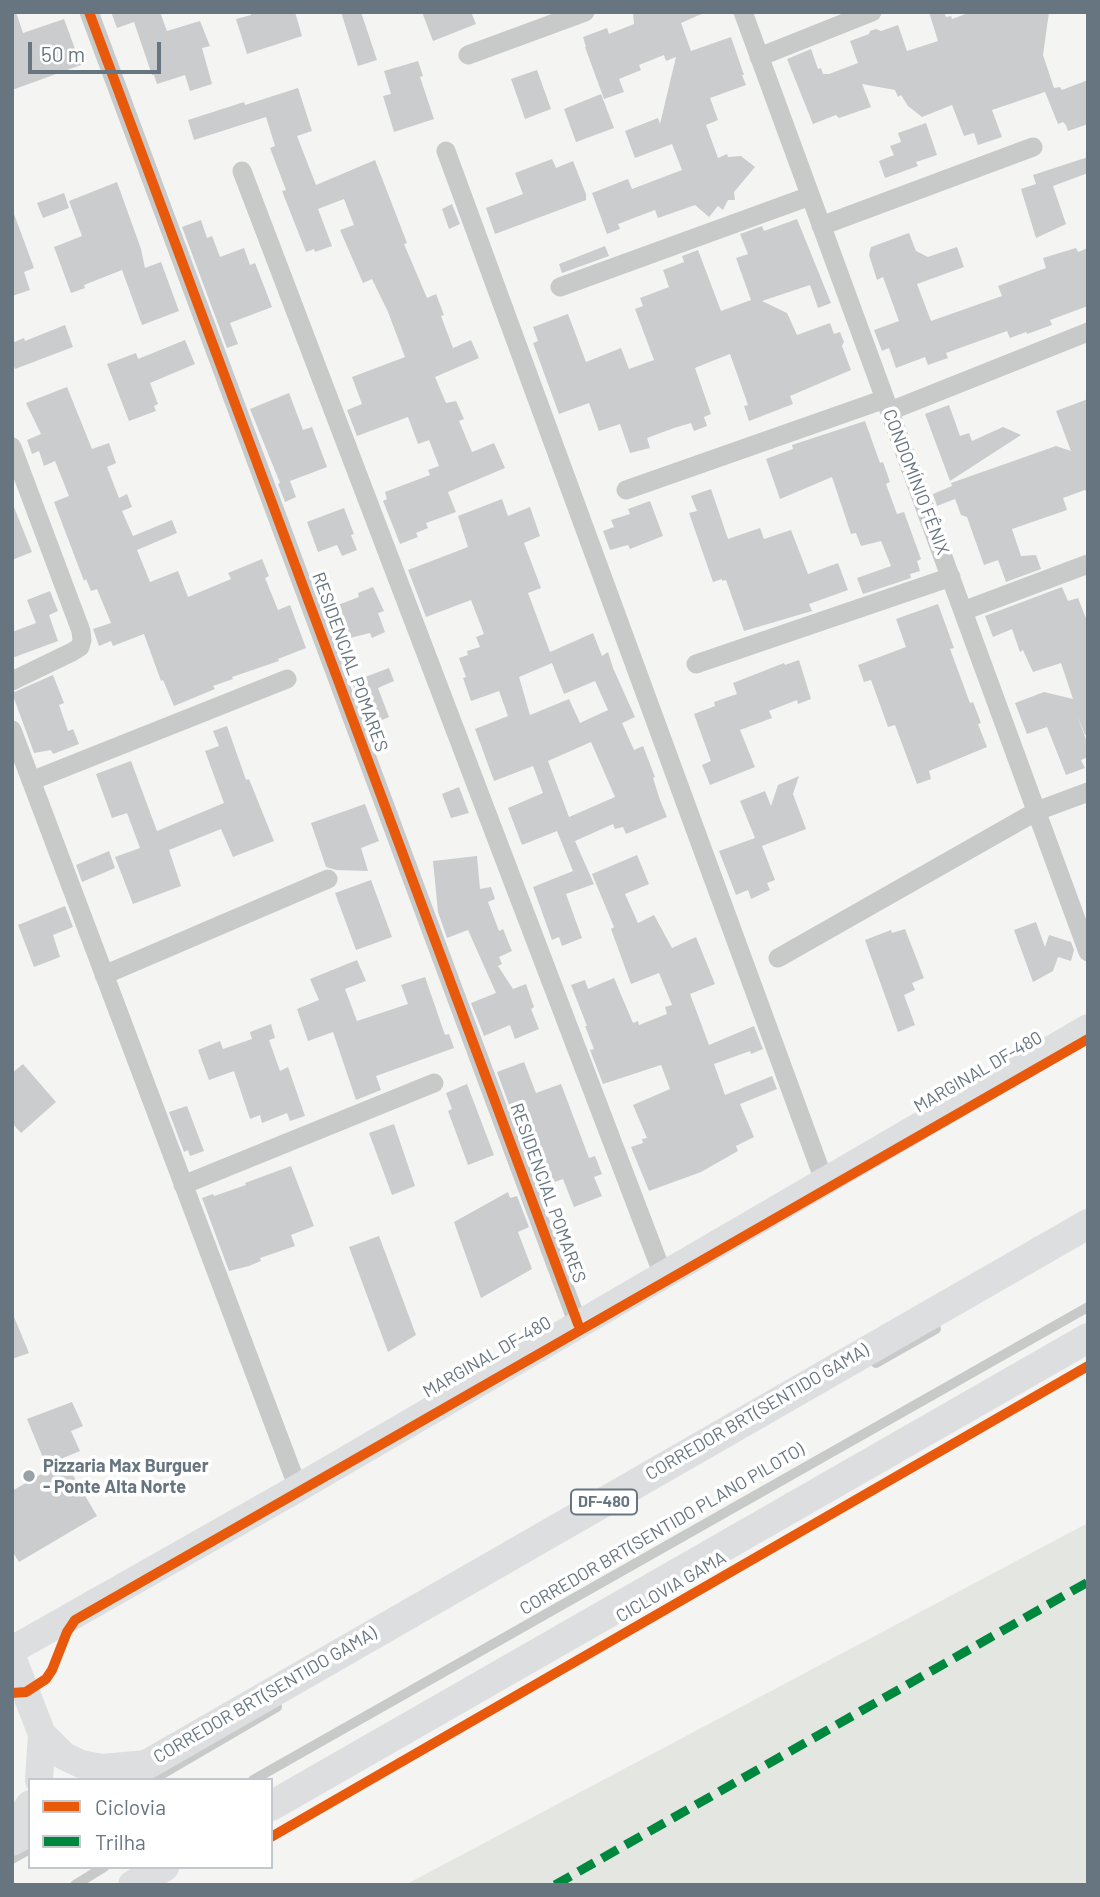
<!DOCTYPE html>
<meta charset="utf-8">
<style>
body{margin:0}
#map{position:relative;width:1100px;height:1897px;overflow:hidden;background:#f4f4f3;font-family:Barlow,sans-serif}
canvas{display:block}
.frame{position:absolute;inset:0;border:14px solid #677580;pointer-events:none}
.legend{position:absolute;left:28px;top:1778px;width:245px;height:91px;box-sizing:border-box;background:#fff;border:2px solid #c2c8cc;margin:0;padding:9px 12px;list-style:none;font-size:21px;color:#677580}
.legend li{display:flex;align-items:center;gap:14px;height:35px}
.legend b{width:35px;border:2px solid #c2c8cc}
.scale{position:absolute;left:28px;top:42px;width:133px;height:32px;box-sizing:border-box;border:4px solid #677580;border-top:0;padding-left:9px;font-size:21px;line-height:24px;white-space:nowrap;color:#677580;-webkit-text-stroke:5px #fff;paint-order:stroke}
</style>
<div id="map">
<canvas width="1100" height="1897"></canvas>
<div class="frame"></div>
<ul class="legend">
<li><b style="height:9px;background:#e8590c"></b>Ciclovia</li>
<li><b style="height:9px;background:#00873e"></b>Trilha</li>
</ul>
<div class="scale">50 m</div>
</div>
<script>
const ctx = document.querySelector('canvas').getContext('2d');
ctx.lineJoin = 'round';
function fillPath(path, color) {
  ctx.fillStyle = color;
  ctx.fill(path, 'evenodd');
}
function poly(rows) {
  const path = new Path2D();
  for (const r of rows) {
    path.moveTo(r[0], r[1]);
    for (let i = 2; i < r.length; i += 2) path.lineTo(r[i], r[i + 1]);
  }
  return path;
}
function stroke(path, color, width, dash) {
  ctx.strokeStyle = color;
  ctx.lineWidth = width;
  ctx.lineCap = dash ? 'butt' : 'round';
  ctx.setLineDash(dash || []);
  ctx.stroke(path);
}
function write(font, color, halo, rows, align = 'center') {
  ctx.font = font + ' Barlow,sans-serif';
  ctx.lineWidth = 7;
  ctx.setLineDash([]);
  ctx.textBaseline = 'middle';
  ctx.strokeStyle = halo;
  ctx.fillStyle = color;
  for (const [text, x, y, turn = 0] of rows) {
    ctx.save();
    ctx.translate(x, y);
    ctx.rotate((+turn || 0) * Math.PI / 180);
    ctx.textAlign = isNaN(turn) ? turn : align;
    if (halo) ctx.strokeText(text, 0, 0);
    ctx.fillText(text, 0, 0);
    ctx.restore();
  }
}
const green = poly([
 [1088,1523,1088,1885,405,1885]
]);
const building = poly([
 [12,12,16,12,23,33,64,19,81,65,12,90],
 [111,12,160,12,167,31,200,21,210,46,202,48,212,84,190,91,185,75,157,84,154,75,152,75,134,22,117,28],
 [250,12,295,12,302,36,247,54,236,19,251,15],
 [341,12,361,12,377,60,358,66],
 [422,12,471,12,476,24,433,41],
 [633,12,706,12,681,23,691,51,731,37,744,75,742,75,746,85,710,98,718,120,706,125,718,158,727,154,728,157,741,156,755,167,734,192,735,200,728,200,723,210,718,206,709,217,695,205,658,218,655,210,618,224,620,229,607,234,592,193,628,179,632,189,682,170,672,144,635,158,625,131,658,118,660,124,676,57,666,61,664,55,639,65,641,70,619,79,624,92,604,99,585,47,586,47,583,37,607,28,609,34,634,24],
 [929,12,944,12,946,17,951,16,952,19,971,12,1049,12,1043,55,1054,88,1060,87,1062,90,1088,80,1088,124,1068,131,1066,125,1063,122,1058,124,1045,92,992,110,1002,137,978,145,974,133,964,136,952,105,922,117,908,106,901,95,898,97,895,90,862,84,871,107,839,118,836,115,813,124,787,59,811,49,818,69,821,68,823,74,829,74,858,63,850,41,869,34,870,31,876,29,881,31,898,25,907,51,938,41],
 [418,61,423,76,420,77,434,119,394,132,383,96,391,94,384,71],
 [537,70,551,109,525,119,511,79],
 [298,88,312,131,297,136,316,185,375,160,407,243,404,244,427,298,436,294,444,315,441,316,453,348,471,340,479,358,435,377,446,403,456,401,464,419,459,421,472,452,494,443,505,468,448,492,456,512,426,523,428,528,416,533,418,537,400,544,383,501,387,499,385,492,430,475,428,470,439,466,429,440,418,444,408,417,357,436,347,410,362,404,352,377,405,357,388,312,372,279,363,283,340,230,354,225,344,199,318,209,332,246,315,252,314,249,306,252,282,191,286,190,270,148,275,146,266,117,194,140,188,120,244,102,245,105],
 [601,94,614,128,576,142,564,109],
 [926,123,937,155,916,162,918,166,885,178,879,161,894,155,890,146,901,142,898,133],
 [1088,157,1088,173,1053,186,1066,224,1036,238,1021,189,1036,184,1033,175],
 [552,159,556,168,573,161,586,194,586,200,495,234,486,208,523,194,515,173],
 [117,182,141,249,145,268,161,262,179,311,142,325,122,270,84,285,85,288,71,293,54,247,82,236,69,201],
 [64,193,69,208,43,218,37,203],
 [452,204,460,224,449,229,442,209],
 [14,214,34,268,24,272,30,290,12,296],
 [797,219,831,303,818,308,810,285,762,301,787,313,797,335,830,323,834,334,840,332,844,342,842,346,851,370,790,396,793,404,749,421,744,406,748,405,730,354,712,361,695,368,711,414,704,417,707,426,694,431,691,423,674,428,647,438,650,448,630,453,620,424,599,431,589,403,559,414,533,343,538,341,533,327,568,314,586,362,621,348,629,369,654,360,635,309,643,306,640,298,669,287,663,270,684,262,682,256,698,250,721,311,751,300,736,258,748,254,740,234,762,226,764,231],
 [201,220,207,238,212,236,220,257,244,248,250,265,255,263,272,307,230,323,238,344,227,348,182,227],
 [909,233,916,251,928,257,957,247,964,267,917,284,931,321,1002,296,998,286,1046,268,1043,258,1076,248,1078,252,1088,248,1088,306,1050,320,1052,325,1027,334,1026,332,1010,338,1007,331,946,353,948,358,928,365,925,357,896,368,889,348,882,351,874,330,899,321,883,277,877,280,869,255,871,247],
 [605,246,609,256,562,273,559,264],
 [65,325,73,347,15,369,12,361,12,343,24,338,25,341],
 [185,340,195,364,150,383,158,404,154,406,156,411,129,421,107,364,136,353,138,359],
 [67,387,92,449,109,443,116,463,107,467,119,498,127,494,132,507,122,511,133,536,172,520,177,533,137,550,150,582,178,571,188,597,231,579,228,573,262,559,269,576,265,578,278,610,290,605,306,648,278,659,279,661,232,677,233,679,213,686,215,689,174,706,163,680,161,681,144,634,113,646,111,641,99,646,93,629,111,623,97,589,91,591,86,579,84,581,54,502,69,496,55,461,44,466,39,451,32,454,27,440,41,434,26,403],
 [289,393,303,430,312,427,327,467,290,481,296,497,285,502,278,484,280,483,250,409],
 [1088,399,1088,493,1085,490,1063,498,1067,510,1012,529,1021,556,1036,555,1041,569,1006,582,998,560,984,565,967,517,961,515,955,499,937,506,933,494,952,486,951,483,1056,446,1071,451,1056,411],
 [949,405,960,436,969,433,972,441,1003,427,1021,435,950,481,925,414],
 [865,421,880,463,883,462,890,482,886,484,897,514,904,512,921,559,917,561,920,571,910,574,911,578,863,594,857,578,891,566,881,541,861,546,856,533,851,534,832,477,780,499,766,459,793,449,792,445],
 [711,489,728,539,760,528,764,539,791,530,808,574,838,563,848,590,809,604,812,611,744,631,726,580,722,581,722,579,713,582,689,513,697,511,691,496],
 [502,499,508,516,530,507,540,536,524,543,541,588,528,593,550,652,593,633,602,656,608,652,613,668,635,717,622,723,634,750,643,746,655,777,653,778,660,800,667,817,626,834,623,827,615,829,613,824,575,841,594,884,566,894,582,938,562,946,559,937,552,940,533,887,573,871,557,831,522,845,508,808,543,793,533,766,494,781,475,729,508,716,499,691,471,701,463,678,466,677,459,658,468,655,467,651,480,647,476,637,484,634,471,600,426,617,408,570,468,547,458,516],
 [552,663,564,694,595,681,608,710,580,723,569,699,530,715,519,677],
 [591,742,615,797,569,817,548,761],
 [650,501,663,536,630,549,628,545,610,550,603,531,614,527,611,520,630,514,628,509],
 [12,502,32,552,12,560],
 [344,508,354,534,351,535,357,550,342,556,337,545,318,552,307,522],
 [373,587,384,611,378,613,385,632,372,638,370,633,338,641,329,616,337,612,335,606,359,597,358,593],
 [1062,587,1068,601,1078,598,1088,623,1088,734,1085,735,1077,715,1088,745,1088,757,1081,760,1085,768,1066,775,1047,727,1027,734,1015,703,1044,692,1073,699,1061,663,1033,672,1023,650,1020,652,1012,629,993,637,985,616],
 [50,591,58,611,49,615,58,641,12,658,12,632,36,623,27,600],
 [938,604,954,648,950,649,970,703,973,702,981,723,978,724,987,747,929,771,931,779,917,784,895,725,888,727,871,680,864,682,858,665,906,647,896,619],
 [799,660,811,699,798,704,797,700,769,711,772,718,740,730,755,767,710,785,702,765,711,761,694,714,715,706,714,702,737,694,733,683,784,663,785,665],
 [389,668,394,681,378,688,389,717,368,726,352,682],
 [53,675,64,703,59,705,68,731,73,729,79,744,53,754,51,750,34,753,12,693],
 [227,726,246,780,249,779,274,841,233,857,221,829,169,850,181,886,133,904,115,857,140,848,127,813,112,818,96,774,131,761,157,831,224,803,205,751,219,746,213,731],
 [799,776,793,794,806,829,762,846,775,880,767,883,770,890,751,899,748,890,736,895,719,851,755,838,740,801,765,791,771,806,778,785],
 [459,787,469,813,451,818,442,794],
 [365,804,379,841,361,848,368,871,336,870,326,867,311,823],
 [109,851,115,868,82,882,76,865],
 [637,855,649,884,625,894,638,923,654,915,672,948,696,937,715,984,690,994,709,1045,754,1026,763,1049,751,1054,750,1051,714,1064,725,1095,772,1076,777,1089,740,1104,754,1137,736,1146,738,1151,701,1172,649,1191,631,1147,643,1143,642,1139,647,1138,633,1105,670,1089,661,1065,603,1084,590,1050,594,1049,585,1026,587,1026,571,985,585,980,588,989,614,978,633,1023,638,1021,639,1025,667,1014,665,1007,672,1005,659,973,631,984,611,929,614,927,592,874],
 [477,856,480,889,491,887,495,899,488,902,499,931,503,929,512,951,499,957,502,964,498,966,513,989,526,984,534,1007,531,1009,539,1029,515,1039,510,1025,484,1036,471,1003,496,993,468,930,447,938,438,912,433,861],
 [371,880,392,937,356,950,335,893],
 [65,906,73,927,53,935,60,957,34,967,18,925],
 [1036,922,1045,947,1049,935,1071,942,1074,950,1071,961,1058,957,1053,971,1033,982,1014,930],
 [905,929,924,978,912,983,915,990,904,995,915,1025,898,1032,865,940,891,930,892,933],
 [357,960,366,981,345,989,357,1021,408,1004,401,985,425,977,445,1035,449,1034,454,1048,376,1076,381,1090,356,1100,333,1032,308,1041,297,1009,319,1000,310,979],
 [271,1024,275,1038,269,1040,280,1071,288,1067,305,1116,290,1121,287,1113,262,1123,260,1115,250,1119,234,1071,209,1080,198,1050,220,1041,223,1049,252,1039,250,1032],
 [524,1062,536,1093,561,1084,589,1158,595,1156,602,1174,594,1177,602,1196,574,1207,563,1179,541,1187,532,1164,538,1161,525,1127,518,1129,497,1072],
 [23,1064,56,1102,21,1133,12,1123,12,1073],
 [467,1084,494,1155,468,1165,448,1111,452,1109,446,1093],
 [187,1106,204,1151,190,1156,188,1150,184,1152,169,1112],
 [394,1124,415,1186,392,1195,369,1133],
 [291,1166,314,1226,291,1235,295,1246,260,1258,261,1261,249,1266,229,1271,202,1198,213,1194,214,1196,246,1185,245,1183],
 [508,1192,510,1198,517,1196,529,1227,518,1232,532,1269,481,1298,454,1222],
 [379,1236,416,1335,388,1352,349,1247],
 [12,1312,29,1353,12,1359],
 [72,1402,83,1426,71,1431,80,1451,63,1458,97,1516,19,1562,12,1551,12,1491,48,1470,27,1419]
]);
const lane = poly([
 [876,1363,936,1329],
 [152,1780,277,1707],
 [253,1780,1088,1307],
 [12,1859,30,1849],
 [75,1885,104,1867]
]);
const street = poly([
 [89,12,578,1324],
 [743,12,1088,952],
 [468,55,585,12],
 [759,57,872,12],
 [446,151,825,1183],
 [242,171,663,1275],
 [821,226,1033,147],
 [560,287,810,196],
 [890,411,1088,332],
 [12,447,81,631,82,640,80,647,72,652,12,681],
 [626,490,885,399],
 [963,611,1088,564],
 [696,664,951,577],
 [12,730,298,1488],
 [31,781,287,679],
 [778,958,1037,811,1088,792],
 [104,975,328,879],
 [183,1185,434,1083]
]);
const secondary = poly([
 [12,1650,298,1488,1088,1028],
 [12,1657,42,1734,64,1756,81,1764,102,1768,147,1764],
 [39,1780,42,1734],
 [12,1829,30,1804]
]);
const primary = poly([
 [120,1780,1088,1224],
 [271,1806,1088,1338],
 [12,1841,30,1831],
 [133,1885,164,1867]
]);
const quiet = poly([
 [555,1885,1088,1582]
]);
const cycleway = poly([
 [89,12,578,1324],
 [12,1693,26,1692,46,1679,52,1670,67,1632,75,1620,1088,1039],
 [271,1837,1088,1366]
]);
const markers = [
 [29,1476,7,"#98a1a8"]
];
const shields = [
 [604,1502,66]
];
const shieldNames = [
 ["DF-480",604,1502]
];
const streetNames = [
 ["CONDOMÍNIO FÊNIX",916,482,69],
 ["RESIDENCIAL POMARES",350,662,70],
 ["MARGINAL DF-480",978,1072,-30],
 ["RESIDENCIAL POMARES",548,1193,70],
 ["MARGINAL DF-480",487,1357,-30],
 ["CORREDOR BRT(SENTIDO GAMA)",757,1412,-30],
 ["CORREDOR BRT(SENTIDO PLANO PILOTO)",662,1529,-30],
 ["CICLOVIA GAMA",671,1587,-30],
 ["CORREDOR BRT(SENTIDO GAMA)",265,1695,-30]
];
const poiNames = [
 ["Pizzaria Max Burguer",43,1466],
 ["- Ponte Alta Norte",43,1487]
];
fillPath(green, '#e4e6e1');
fillPath(building, '#cbcccd');
stroke(lane, '#c8caca', 10);
stroke(street, '#c8caca', 19);
stroke(secondary, '#dddedf', 28);
stroke(primary, '#dddedf', 30);
stroke(quiet, '#00873e', 9, [18, 9]);
stroke(cycleway, '#e8590c', 10);
for (const [x, y, r, color] of markers) {
  const dot = new Path2D();
  dot.arc(x, y, r, 0, 2 * Math.PI);
  ctx.fillStyle = color;
  ctx.fill(dot);
  stroke(dot, '#fff', 2.5);
}
for (const [x, y, w] of shields) {
  const box = new Path2D();
  box.roundRect(x - w / 2, y - 12.5, w, 25, 5);
  ctx.fillStyle = '#fff';
  ctx.fill(box);
  stroke(box, '#677580', 2);
}
write('bold 16px', '#677580', null, shieldNames);
write('18px', '#677580', '#fff', streetNames);
write('bold 18px', '#677580', '#fff', poiNames, 'left');
</script>
